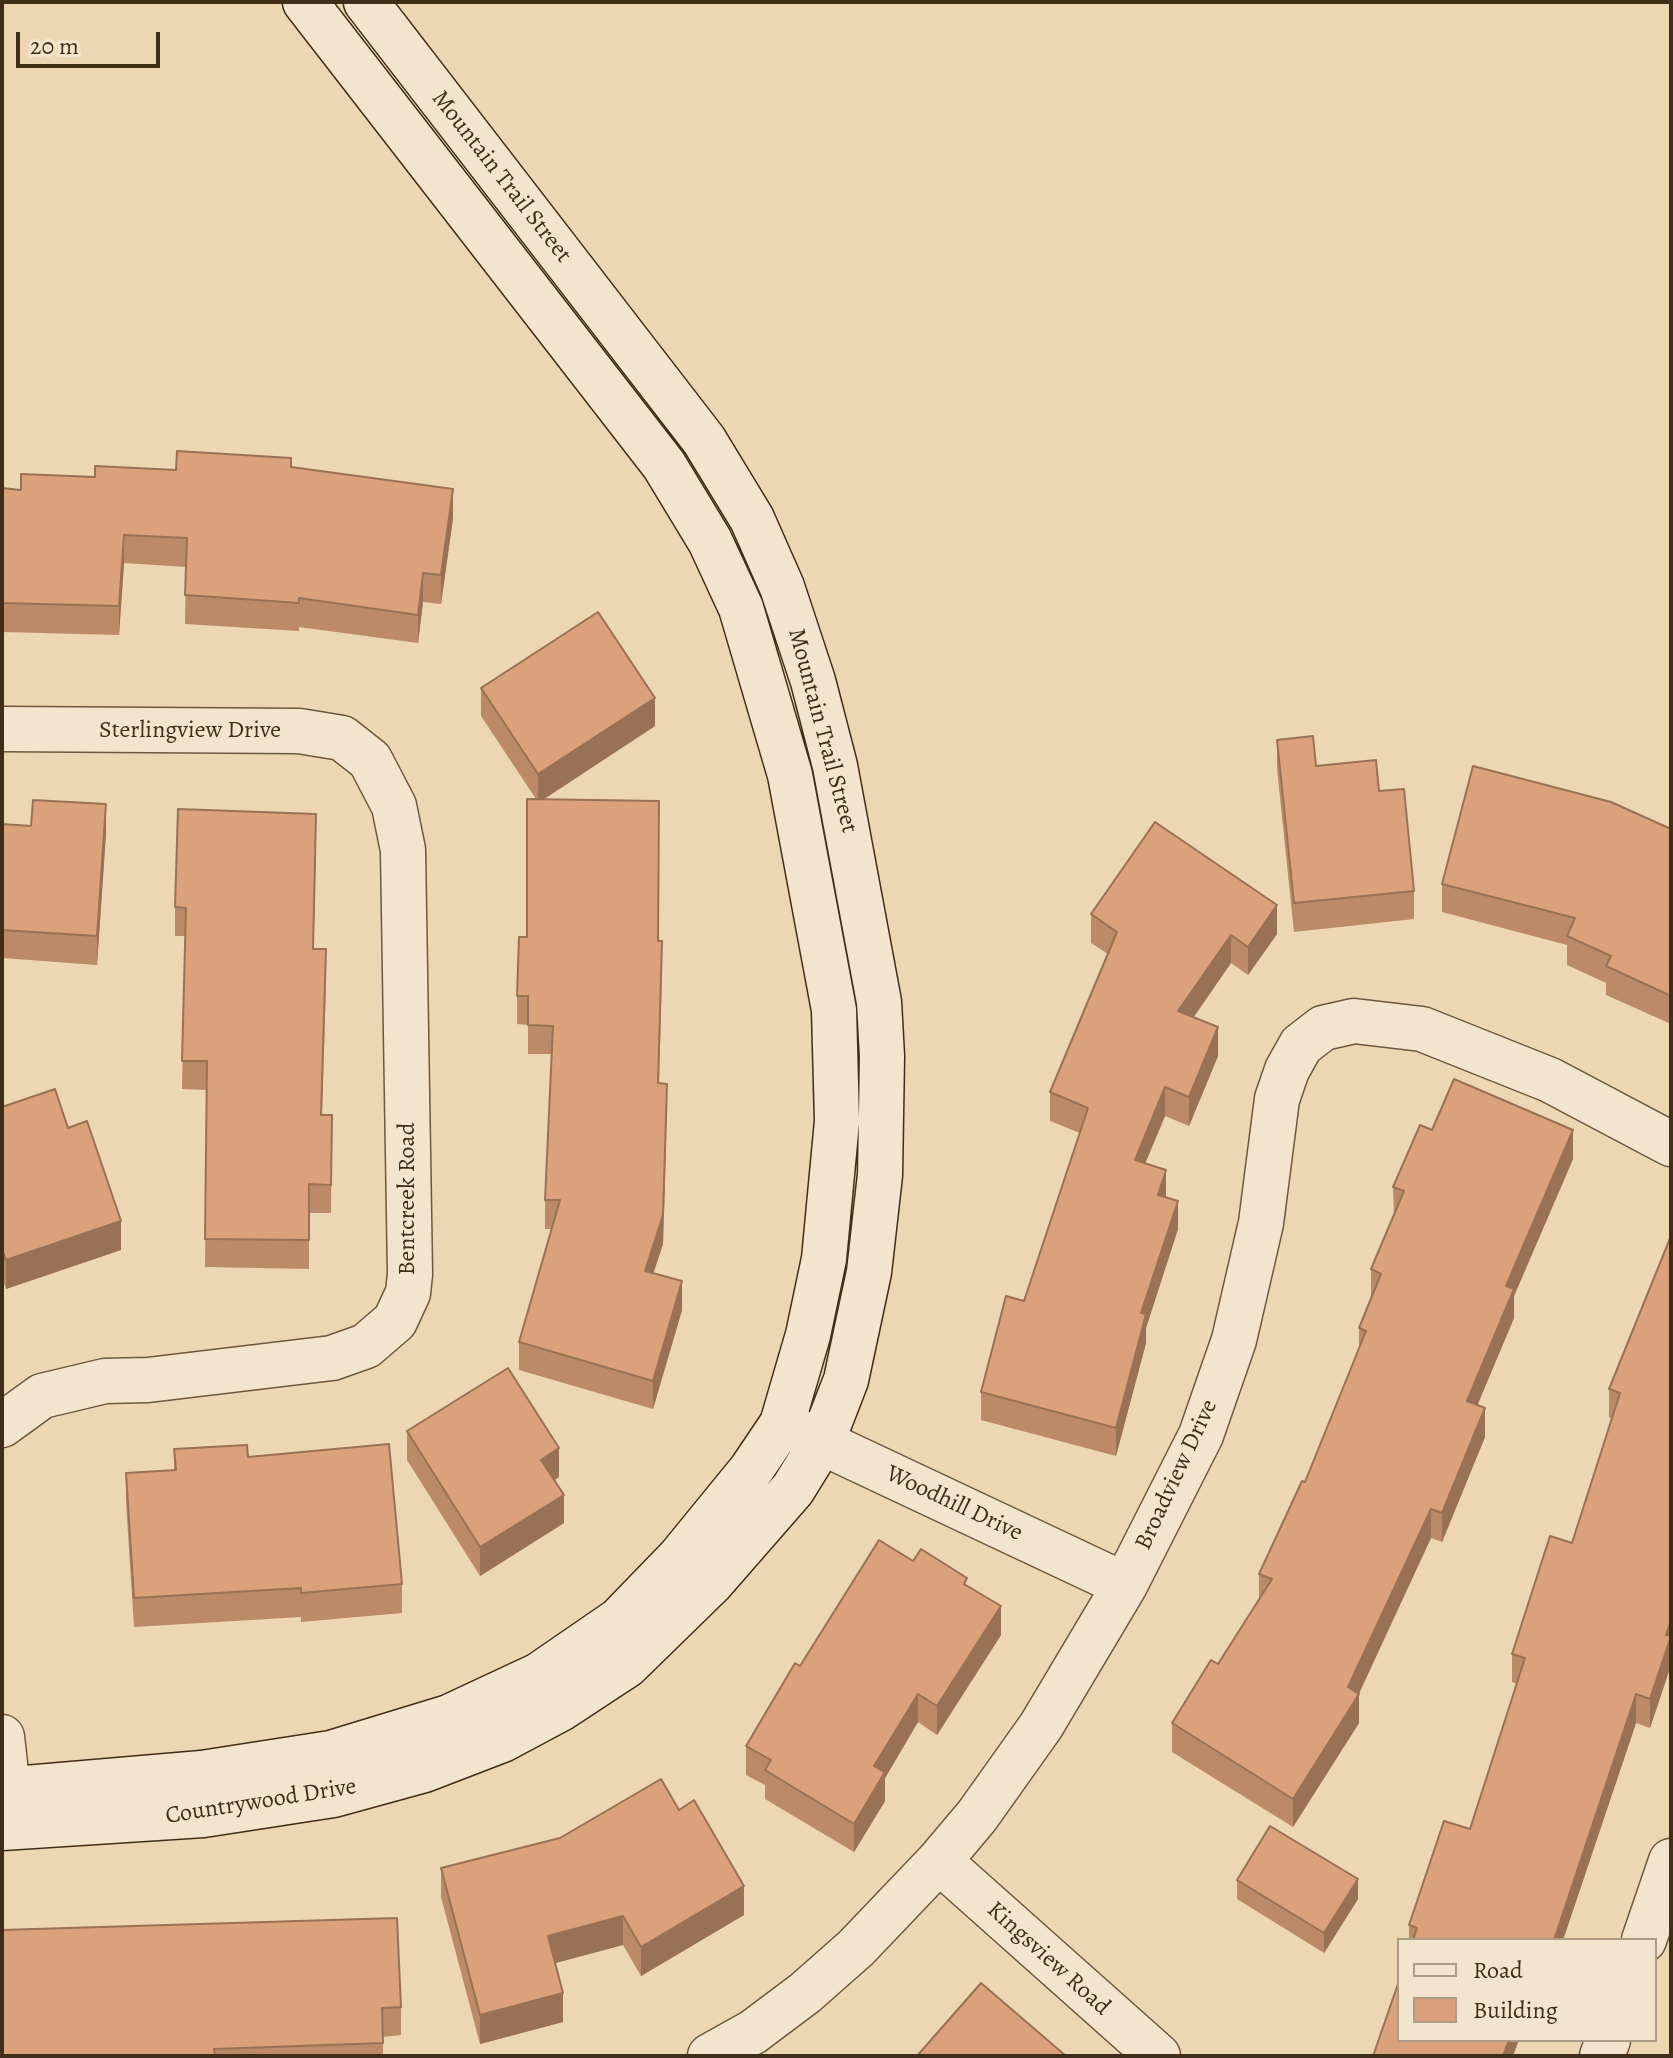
<!DOCTYPE html>
<style>
body{margin:0}
#map{position:relative;width:1673px;height:2058px;overflow:hidden;background:#edd6b2;font-family:Alegreya,serif}
canvas{display:block}
.frame{position:absolute;inset:0;border:4px solid #412e18;pointer-events:none}
.legend{position:absolute;left:1397px;top:1938px;width:260px;height:104px;box-sizing:border-box;background:#f3e4cd;border:2px solid #ac9b85;margin:0;padding:10px 14px;list-style:none;font-size:24px;color:#412e18}
.legend li{display:flex;align-items:center;gap:16px;height:40px}
.legend b{width:40px;border:2px solid #ac9b85}
.scale{position:absolute;left:16px;top:32px;width:144px;height:36px;box-sizing:border-box;border:4px solid #412e18;border-top:0;padding-left:10px;font-size:24px;line-height:28px;white-space:nowrap;color:#412e18;-webkit-text-stroke:6px #f3e4cd;paint-order:stroke}
</style>
<div id="map">
<canvas width="1673" height="2058"></canvas>
<div class="frame"></div>
<ul class="legend">
<li><b style="height:10px;background:#f3e4cd"></b>Road</li>
<li><b style="height:22px;background:#dba17a"></b>Building</li>
</ul>
<div class="scale">20 m</div>
</div>
<script>
const ctx = document.querySelector('canvas').getContext('2d');
ctx.lineJoin = 'round';
function poly(rows) {
  const path = new Path2D();
  for (const r of rows) {
    path.moveTo(r[0], r[1]);
    for (let i = 2; i < r.length; i += 2) path.lineTo(r[i], r[i + 1]);
  }
  return path;
}
function stroke(path, color, width, dash) {
  ctx.strokeStyle = color;
  ctx.lineWidth = width;
  ctx.lineCap = dash ? 'butt' : 'round';
  ctx.setLineDash(dash || []);
  ctx.stroke(path);
}
function fillPath(path, color) {
  ctx.fillStyle = color;
  ctx.fill(path, 'evenodd');
}
function write(font, color, halo, rows, align = 'center') {
  ctx.font = font + ' Alegreya,serif';
  ctx.lineWidth = 6;
  ctx.setLineDash([]);
  ctx.textBaseline = 'middle';
  ctx.strokeStyle = halo;
  ctx.fillStyle = color;
  for (const [text, x, y, turn = 0] of rows) {
    ctx.save();
    ctx.translate(x, y);
    ctx.rotate((+turn || 0) * Math.PI / 180);
    ctx.textAlign = isNaN(turn) ? turn : align;
    if (halo) ctx.strokeText(text, 0, 0);
    ctx.fillText(text, 0, 0);
    ctx.restore();
  }
}
const street = poly([
 [2,729,299,731,342,738,370,760,394,806,403,850,410,1274,408,1293,395,1321,366,1346,332,1358,148,1380,105,1381,42,1396,2,1425],
 [787,1426,1125,1585],
 [2,1737,12,1826],
 [939,1861,1158,2056],
 [1644,1940,1671,1861],
 [710,2056,753,2032,805,1993,856,1948,939,1861,977,1816,1041,1726,1125,1585,1201,1435,1234,1340,1261,1223,1277,1099,1287,1070,1301,1045,1323,1028,1354,1021,1422,1029,1550,1080,1671,1144],
 [1602,2056,1608,2040]
]);
const secondary = poly([
 [2,1790,202,1773,331,1753,449,1717,539,1675,619,1620,680,1557,751,1470,782,1424,808,1335,824,1259,837,1121,834,1010,790,775,741,608,710,541,664,465,305,2],
 [2,1828,203,1815,333,1795,424,1770,502,1740,560,1709,627,1665,711,1583,793,1489,822,1442,846,1380,869,1272,880,1175,882,1056,879,1002,835,766,813,681,782,587,752,519,704,440,366,2]
]);
const wall = poly([
 [291,467,453,518,441,604,423,602,418,643,299,627,299,631,185,624,186,567,124,563,119,635,2,632,2,488,21,490,95,477,176,470],
 [481,688,655,726,544,799,658,941,662,970,659,1083,667,1112,663,1244,653,1273,682,1310,653,1409,519,1370,519,1342,552,1229,545,1229,545,1200,552,1054,528,1054,528,1025,517,1024,517,996,527,937,536,799,481,716],
 [1277,740,1316,766,1379,791,1414,891,1414,919,1294,932,1277,769],
 [2,824,106,833,97,965,2,958],
 [1671,829,1671,1024,1606,995,1606,983,1567,965,1567,945,1442,912,1442,884],
 [316,842,313,949,326,978,322,1115,332,1115,331,1213,309,1213,309,1269,205,1267,207,1090,182,1089,185,936,175,936,175,907],
 [1091,914,1277,934,1248,975,1231,963,1194,1017,1218,1056,1189,1126,1165,1116,1145,1163,1166,1197,1178,1229,1146,1328,1146,1343,1116,1456,981,1420,981,1392,1024,1301,1080,1133,1050,1121,1050,1092,1108,954,1091,943],
 [2,1107,68,1128,121,1250,6,1289,2,1278],
 [1432,1130,1573,1159,1514,1296,1514,1318,1477,1405,1485,1437,1442,1542,1431,1538,1359,1694,1359,1723,1293,1827,1172,1752,1172,1723,1218,1664,1259,1600,1259,1574,1305,1482,1359,1347,1359,1328,1371,1298,1371,1269,1394,1216,1393,1187],
 [1671,1236,1671,1665,1650,1728,1636,1723,1563,1940,1409,1940,1409,1925,1470,1829,1517,1684,1512,1682,1512,1654,1572,1543,1612,1419,1609,1417,1609,1389],
 [407,1431,559,1477,555,1480,564,1523,480,1576,407,1460],
 [174,1449,248,1457,402,1584,402,1613,301,1622,301,1617,134,1627,126,1502,126,1473,174,1470],
 [913,1561,967,1586,1001,1635,937,1735,918,1722,885,1778,885,1801,854,1852,765,1799,765,1785,746,1775,746,1746,800,1666],
 [679,1810,744,1915,641,1976,623,1945,555,1963,563,2022,480,2044,441,1897,441,1868],
 [1237,1880,1358,1899,1324,1953,1237,1899],
 [2,1930,401,2007,401,2035,383,2037,383,2056,2,2056]
]);
const shadedWall = poly([
 [453,489,453,518,441,604,441,575],
 [124,535,124,563,119,635,119,606],
 [423,573,423,602,418,643,418,615],
 [655,698,655,726,538,803,538,774],
 [106,804,106,833,97,965,97,936],
 [316,814,316,842,313,977,313,949],
 [1277,905,1277,934,1248,975,1248,947],
 [1231,935,1231,963,1178,1039,1178,1011],
 [1218,1027,1218,1056,1189,1126,1189,1097],
 [667,1084,663,1244,645,1299,645,1271],
 [1165,1087,1165,1116,1135,1188,1135,1160],
 [1573,1130,1573,1159,1514,1296,1514,1318,1467,1430,1467,1401,1506,1286],
 [1166,1170,1166,1199,1158,1195],
 [1178,1201,1178,1229,1146,1328,1146,1343,1116,1456,1116,1428,1141,1313],
 [121,1221,121,1250,6,1289,6,1260],
 [682,1281,682,1310,653,1409,653,1381],
 [1485,1408,1485,1437,1442,1542,1442,1513],
 [559,1448,559,1477,541,1489,541,1460],
 [564,1495,564,1523,480,1576,480,1547],
 [1431,1509,1431,1538,1357,1697,1359,1694,1359,1723,1293,1827,1293,1799,1348,1687],
 [1001,1606,1001,1635,937,1735,937,1706],
 [1671,1620,1671,1665,1650,1728,1650,1699],
 [918,1694,918,1722,885,1778,885,1801,854,1852,854,1824,874,1766],
 [1636,1694,1636,1723,1563,1940,1554,1940],
 [1358,1879,1358,1899,1324,1953,1324,1933],
 [744,1886,744,1915,641,1976,641,1947],
 [623,1916,623,1945,548,1965,548,1936],
 [563,1993,563,2022,480,2044,480,2015],
 [1509,2040,1519,2040,1513,2056,1503,2056]
]);
const building = poly([
 [177,451,291,458,291,467,453,489,441,575,423,573,418,615,299,598,299,603,185,595,187,538,124,535,119,606,2,603,2,488,21,490,21,474,95,477,95,466,176,470,177,451],
 [598,612,655,698,538,774,481,688,598,612],
 [1313,736,1316,766,1376,760,1379,791,1404,789,1414,891,1294,903,1277,740,1313,736],
 [1473,766,1611,802,1671,829,1671,996,1606,966,1611,956,1567,936,1575,918,1442,884,1473,766],
 [527,799,659,801,658,941,662,941,658,1083,667,1084,663,1215,645,1271,682,1281,653,1381,519,1342,560,1200,545,1200,553,1026,528,1025,528,996,517,996,519,937,527,937,527,799],
 [33,800,106,804,97,936,2,930,2,824,31,826,33,800],
 [178,809,316,814,313,949,326,949,321,1115,332,1115,331,1185,309,1184,309,1240,205,1239,207,1061,182,1061,186,908,175,907,178,809],
 [1155,822,1277,905,1248,947,1231,935,1178,1011,1218,1027,1189,1097,1165,1087,1135,1160,1166,1170,1158,1195,1178,1201,1141,1313,1146,1314,1116,1428,981,1392,1006,1296,1024,1301,1088,1108,1050,1092,1117,932,1091,914,1155,822],
 [1454,1079,1573,1130,1506,1286,1514,1289,1467,1401,1485,1408,1442,1513,1431,1509,1348,1687,1359,1694,1293,1799,1172,1723,1211,1660,1218,1664,1272,1579,1259,1574,1302,1481,1305,1482,1366,1331,1359,1328,1381,1274,1371,1269,1404,1191,1393,1187,1420,1125,1432,1130,1454,1079],
 [55,1089,68,1128,87,1121,121,1221,6,1260,2,1249,2,1107,55,1089],
 [1671,1236,1671,1620,1666,1635,1671,1636,1650,1699,1636,1694,1554,1940,1413,1940,1417,1928,1409,1925,1444,1821,1470,1829,1525,1658,1512,1654,1550,1536,1572,1543,1620,1393,1609,1389,1671,1236],
 [508,1368,559,1448,541,1460,564,1495,480,1547,407,1431,508,1368],
 [389,1444,402,1584,301,1593,301,1588,134,1598,126,1473,176,1470,174,1449,247,1445,248,1457,389,1444],
 [879,1540,913,1561,921,1549,967,1578,964,1584,1001,1606,937,1706,918,1694,874,1766,885,1772,854,1824,765,1770,771,1760,746,1746,795,1663,800,1666,879,1540],
 [661,1779,679,1810,694,1800,744,1886,641,1947,623,1916,548,1936,563,1993,480,2015,441,1868,560,1838,661,1779],
 [1270,1826,1358,1879,1324,1933,1237,1880,1270,1826],
 [397,1918,401,2007,382,2008,383,2043,214,2049,215,2056,2,2056,2,1930,397,1918],
 [1399,1981,1399,2040,1509,2040,1503,2056,1373,2056,1399,1981],
 [981,1983,1066,2056,917,2056,981,1983]
]);
const streetNames = [
 ["Mountain Trail Street",501,177,52],
 ["Sterlingview Drive",190,731],
 ["Mountain Trail Street",822,731,75],
 ["Bentcreek Road",408,1199,-90],
 ["Broadview Drive",1177,1475,-65],
 ["Woodhill Drive",954,1504,25],
 ["Countrywood Drive",261,1802,-9],
 ["Kingsview Road",1048,1959,42]
];
stroke(street, '#6c583e', 47);
stroke(secondary, '#412e18', 47);
stroke(street, '#f3e4cd', 44);
stroke(secondary, '#f3e4cd', 44);
fillPath(wall, '#bc8a69');
fillPath(shadedWall, '#997155');
fillPath(building, '#dba17a');
stroke(building, '#997155', 2);
write('24px', '#412e18', '#f3e4cd', streetNames);
</script>
